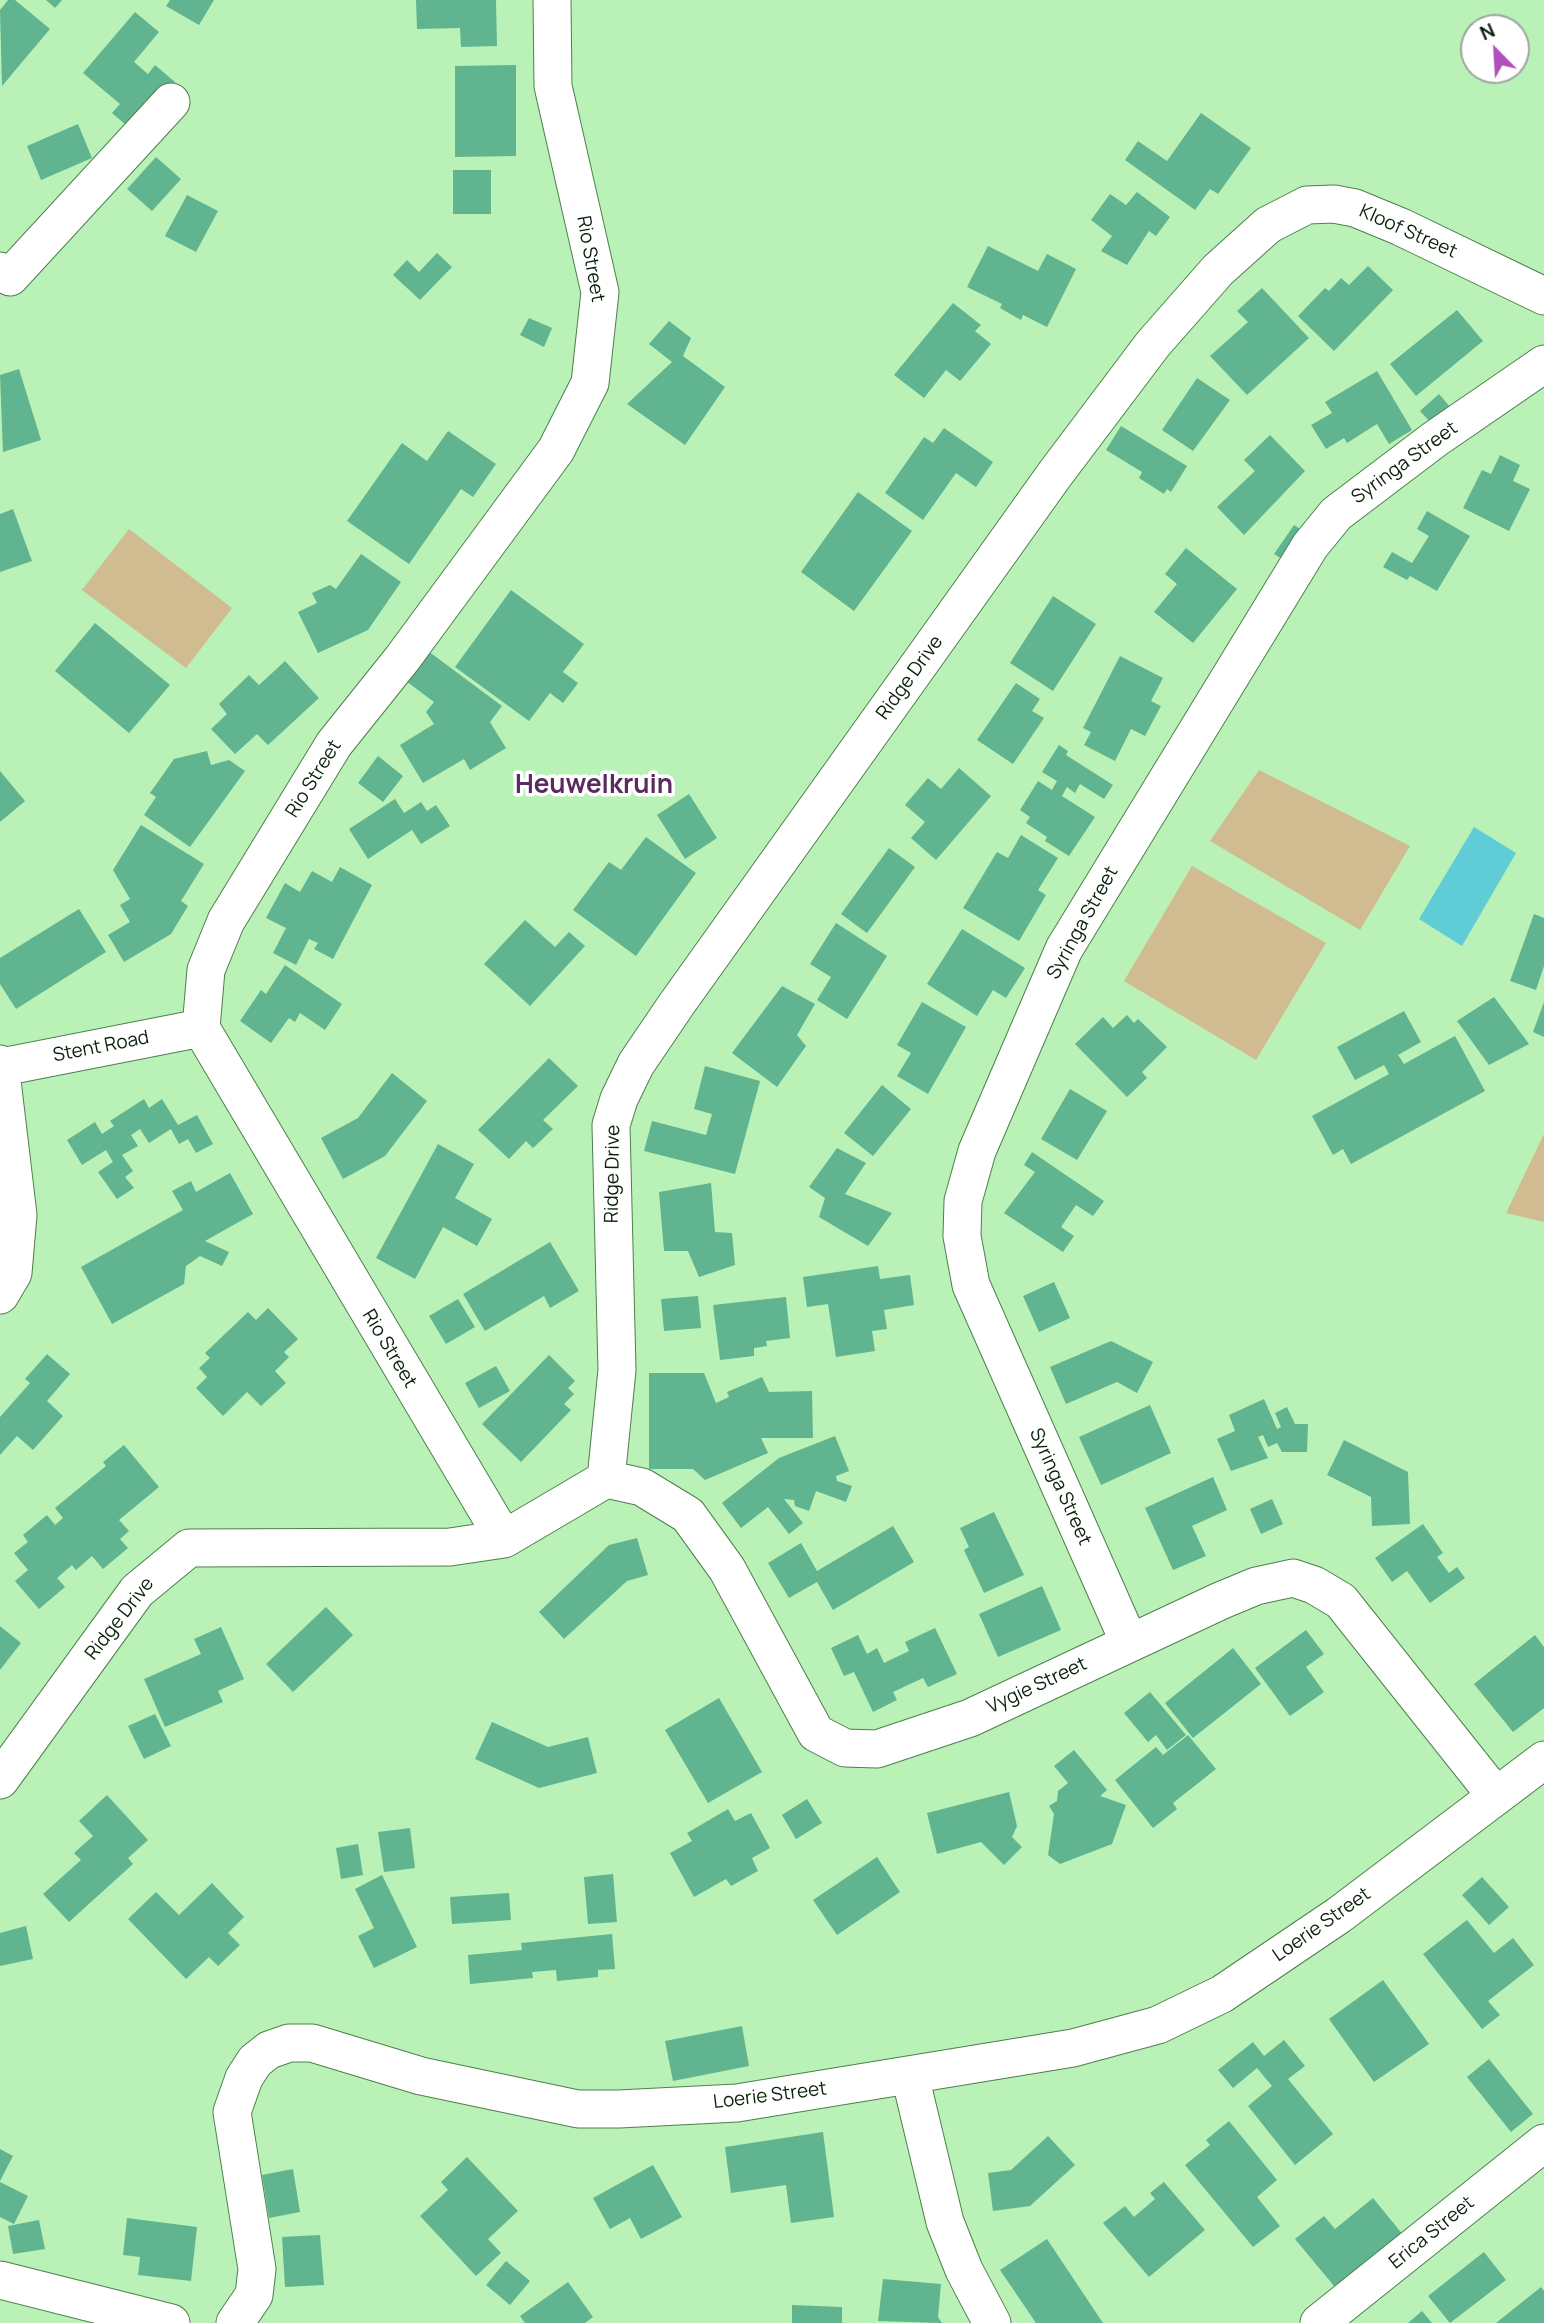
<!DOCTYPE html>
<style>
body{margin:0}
#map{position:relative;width:1544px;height:2323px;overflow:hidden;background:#baf1b7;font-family:Manrope,sans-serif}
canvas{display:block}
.north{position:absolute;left:1460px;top:14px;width:70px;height:70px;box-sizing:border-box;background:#fff;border:2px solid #9da69d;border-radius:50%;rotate:336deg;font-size:19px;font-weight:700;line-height:28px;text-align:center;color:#0b200b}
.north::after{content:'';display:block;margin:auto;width:24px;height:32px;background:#b051bb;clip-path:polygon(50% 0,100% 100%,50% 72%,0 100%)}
</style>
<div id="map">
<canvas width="1544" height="2323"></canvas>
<div class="north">N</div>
</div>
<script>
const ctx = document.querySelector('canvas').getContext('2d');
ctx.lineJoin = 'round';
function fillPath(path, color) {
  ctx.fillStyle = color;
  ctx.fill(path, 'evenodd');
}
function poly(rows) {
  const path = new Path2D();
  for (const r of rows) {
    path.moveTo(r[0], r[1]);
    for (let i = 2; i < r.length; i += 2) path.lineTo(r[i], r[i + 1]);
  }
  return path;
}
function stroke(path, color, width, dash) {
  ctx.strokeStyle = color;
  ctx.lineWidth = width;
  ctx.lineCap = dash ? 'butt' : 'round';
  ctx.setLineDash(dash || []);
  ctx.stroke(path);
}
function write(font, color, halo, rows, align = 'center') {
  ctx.font = font + ' Manrope,sans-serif';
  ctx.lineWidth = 7;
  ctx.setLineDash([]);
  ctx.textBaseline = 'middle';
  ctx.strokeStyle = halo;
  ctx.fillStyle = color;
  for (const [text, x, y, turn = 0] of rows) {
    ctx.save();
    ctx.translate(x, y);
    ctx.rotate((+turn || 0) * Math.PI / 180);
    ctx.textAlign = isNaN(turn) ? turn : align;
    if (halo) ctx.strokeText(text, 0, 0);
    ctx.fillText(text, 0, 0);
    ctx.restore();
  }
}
const green = poly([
 [129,529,232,608,186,668,82,590],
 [1259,770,1410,846,1360,930,1210,841],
 [1192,866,1326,943,1256,1060,1124,981],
 [1544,1134,1544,1222,1506,1213]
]);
const water = poly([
 [1474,827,1516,853,1462,946,1419,919]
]);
const building = poly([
 [8,0,15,0,50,29,2,86,0,10],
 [46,0,62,0,55,8],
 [170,0,214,0,199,25,166,6],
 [416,0,496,0,497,46,461,47,460,28,417,29],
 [135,12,159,32,134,62,148,74,155,65,175,82,133,131,112,113,120,104,83,73],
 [516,65,516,156,455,157,455,66],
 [1201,113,1251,148,1218,194,1210,189,1195,210,1125,160,1138,141,1167,161],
 [78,124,92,158,41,180,27,146],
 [156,157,181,179,152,211,127,189],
 [453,170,491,170,491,214,453,214],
 [1137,192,1170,217,1156,236,1149,231,1127,265,1101,251,1112,236,1091,220,1110,194,1126,205],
 [187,195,218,211,196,252,165,236],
 [988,246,1038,271,1047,254,1076,269,1047,327,1023,315,1021,320,1000,308,1002,304,967,287],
 [437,253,452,267,420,300,393,275,407,260,419,272],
 [1368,266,1393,290,1334,351,1298,316,1325,288,1329,291,1341,278,1349,285],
 [1262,288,1309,338,1247,395,1210,356,1248,322,1237,311],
 [953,303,981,325,975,331,991,344,960,381,946,370,924,398,894,375],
 [1457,310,1483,341,1416,396,1390,364],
 [529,318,552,328,544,347,520,335],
 [669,321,691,338,683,356,725,387,685,445,627,404,672,362,649,344],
 [19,369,41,440,3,452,0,375],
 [1377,371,1412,430,1389,444,1377,424,1347,443,1344,438,1326,449,1311,425,1332,413,1325,402],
 [1197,378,1230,400,1193,451,1162,430],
 [1439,394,1451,408,1432,424,1420,411],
 [1121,426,1187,466,1171,492,1167,489,1164,494,1139,478,1142,472,1106,450],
 [944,428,993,462,976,487,956,473,923,520,885,493,924,437,933,443],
 [448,431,496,464,473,497,461,489,409,564,347,521,402,443,427,461],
 [1270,435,1305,471,1244,535,1217,507,1255,471,1244,460],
 [1500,455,1520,465,1513,481,1530,489,1509,531,1463,508,1482,470,1491,474],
 [858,492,912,531,854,611,801,572],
 [13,509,32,561,0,572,0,514],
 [1427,511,1470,536,1437,591,1410,576,1407,580,1383,567,1392,552,1412,563,1429,536,1417,529],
 [1294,525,1305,532,1285,561,1274,554],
 [1186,548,1237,589,1193,643,1154,612,1177,584,1165,574],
 [361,554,401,582,368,630,318,653,298,612,317,603,312,593,330,585,336,589],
 [511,590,584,644,563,672,578,683,563,703,550,693,529,721,455,667],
 [1053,596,1096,624,1053,691,1010,663],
 [95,623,170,685,129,733,55,671],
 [428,651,502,706,490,722,506,748,470,770,464,759,423,783,400,745,434,724,426,712,434,702,406,681],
 [1120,656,1163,678,1151,701,1161,706,1145,736,1131,729,1115,761,1084,745,1091,732,1083,728],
 [285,661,319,698,268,745,257,734,235,754,211,729,227,714,219,704,249,675,259,685],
 [1016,683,1040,699,1032,711,1044,718,1013,764,977,740],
 [1059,745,1068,751,1066,755,1113,785,1104,799,1080,784,1075,793,1067,787,1062,796,1095,817,1069,856,1045,841,1047,837,1026,823,1030,817,1020,810,1038,781,1052,790,1057,781,1042,772],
 [207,751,211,765,229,760,245,771,190,847,144,815,156,797,150,793,174,759],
 [378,756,403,776,383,802,358,783],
 [959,768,991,796,936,860,911,838,925,822,905,805,928,778,941,789],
 [0,771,25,801,0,822],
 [689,794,717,838,685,859,657,815],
 [395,799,404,813,421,802,427,811,436,805,450,826,421,844,412,830,368,859,349,829],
 [141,825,204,864,181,901,188,906,171,934,124,962,108,935,130,922,120,905,130,899,113,870],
 [1021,835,1058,858,1038,890,1046,895,1019,941,963,908,997,852,1008,858],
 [646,837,696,873,636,956,573,910,609,862,621,870],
 [889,848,915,867,867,933,841,914],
 [340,867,372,885,333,959,314,949,318,943,309,939,296,965,273,953,286,928,266,918,285,883,300,892,312,871,332,882],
 [79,909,106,952,16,1009,0,984,0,958],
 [1534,914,1544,918,1544,966,1536,990,1510,981],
 [525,920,555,947,569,932,585,946,530,1006,484,964],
 [836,923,887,956,847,1019,817,1000,831,977,810,964],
 [962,929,1025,968,1006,998,993,990,977,1016,927,984],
 [285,965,342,1004,325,1030,300,1013,295,1022,289,1018,271,1043,240,1021,261,990,266,994],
 [782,986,815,1004,797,1035,806,1046,777,1087,732,1053],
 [1494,997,1529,1044,1489,1065,1457,1021],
 [922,1002,966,1027,928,1094,897,1076,911,1053,897,1045],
 [1544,1002,1544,1037,1533,1032],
 [1404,1011,1421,1042,1398,1055,1404,1064,1455,1036,1485,1091,1351,1164,1343,1149,1333,1155,1312,1116,1389,1074,1384,1065,1355,1080,1337,1047],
 [1127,1015,1134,1023,1138,1019,1167,1047,1142,1072,1147,1078,1127,1097,1075,1044,1103,1017,1113,1028],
 [549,1058,578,1086,543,1120,553,1129,533,1148,526,1141,509,1159,478,1130],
 [705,1066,760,1081,735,1174,644,1151,652,1121,706,1135,712,1114,694,1109],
 [392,1073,427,1101,385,1156,343,1179,321,1138,358,1118],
 [882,1085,911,1109,873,1156,844,1133],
 [1070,1089,1107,1111,1077,1160,1041,1139],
 [144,1099,149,1108,162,1099,178,1125,197,1115,213,1144,196,1153,188,1139,179,1144,171,1129,149,1143,140,1129,131,1135,138,1146,122,1155,133,1171,125,1177,134,1188,117,1199,98,1172,113,1162,106,1150,82,1165,67,1140,95,1122,102,1134,114,1126,110,1121],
 [438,1144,474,1164,455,1198,492,1219,477,1246,443,1227,415,1279,376,1258],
 [837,1148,866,1163,845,1194,892,1213,868,1246,819,1217,825,1198,809,1187],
 [1032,1152,1104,1201,1093,1216,1076,1205,1061,1227,1074,1236,1063,1252,1004,1213,1035,1172,1024,1165],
 [230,1173,253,1214,205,1241,229,1252,222,1266,200,1256,186,1266,184,1284,112,1324,81,1267,183,1210,172,1191,191,1181,196,1192],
 [711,1183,715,1232,732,1233,735,1265,699,1277,688,1251,664,1251,659,1192],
 [550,1242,579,1291,550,1308,544,1296,485,1331,463,1294],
 [878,1266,880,1279,910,1275,914,1305,884,1310,887,1329,872,1331,875,1351,836,1357,828,1304,807,1307,803,1277],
 [1054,1282,1070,1318,1039,1332,1023,1296],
 [698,1296,701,1328,664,1331,661,1299],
 [786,1297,790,1338,766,1341,767,1346,754,1348,754,1356,720,1360,713,1305],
 [458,1299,475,1327,446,1344,429,1316],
 [268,1308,298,1339,284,1352,289,1357,275,1371,286,1383,261,1406,247,1392,223,1416,196,1388,207,1377,199,1368,210,1358,205,1353,248,1312,256,1320],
 [1111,1341,1153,1362,1137,1393,1117,1382,1066,1404,1050,1367],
 [47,1354,70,1374,47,1401,63,1416,33,1450,17,1436,0,1455,0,1417,30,1383,25,1379],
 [549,1355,575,1381,568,1388,574,1394,564,1404,571,1410,521,1462,482,1424],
 [496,1366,510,1391,479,1408,465,1383],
 [649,1373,704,1373,716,1403,729,1397,727,1392,762,1377,769,1392,812,1391,813,1438,761,1438,768,1453,705,1480,693,1469,649,1469],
 [1264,1399,1277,1429,1281,1427,1275,1413,1287,1407,1295,1424,1308,1424,1307,1452,1282,1452,1277,1443,1268,1447,1263,1435,1258,1437,1268,1458,1231,1471,1217,1439,1235,1431,1229,1415],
 [1150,1405,1171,1453,1101,1485,1079,1437],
 [835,1436,849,1471,836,1476,837,1481,852,1486,846,1502,816,1491,809,1511,795,1506,794,1500,784,1499,803,1523,789,1534,768,1507,741,1528,722,1503,779,1458],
 [1344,1440,1408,1472,1410,1524,1372,1526,1371,1497,1327,1475],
 [124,1445,159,1487,119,1520,129,1531,120,1539,128,1548,103,1569,92,1556,76,1570,72,1565,57,1578,65,1587,39,1609,15,1581,28,1570,14,1553,28,1542,23,1535,47,1515,55,1525,63,1518,55,1508,106,1466,103,1462],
 [1213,1477,1227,1510,1192,1526,1206,1556,1173,1570,1145,1508],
 [1272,1499,1283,1524,1261,1534,1250,1509],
 [994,1512,1024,1575,984,1593,964,1550,969,1547,960,1528],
 [1423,1524,1443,1553,1437,1557,1449,1573,1457,1567,1465,1578,1430,1603,1407,1571,1392,1582,1375,1558],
 [893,1526,914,1562,833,1610,817,1582,789,1598,768,1563,801,1543,817,1571],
 [637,1538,648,1575,627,1581,564,1639,539,1612,609,1545],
 [1042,1586,1061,1630,998,1657,979,1614],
 [326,1607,353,1635,293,1692,266,1664],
 [0,1626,21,1643,0,1670],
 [221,1627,244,1679,218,1691,223,1702,165,1727,144,1679,201,1654,194,1639],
 [935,1628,957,1674,928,1687,923,1678,893,1692,897,1700,873,1712,854,1672,844,1676,831,1648,858,1635,867,1654,877,1648,884,1663,909,1651,905,1642],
 [1306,1630,1324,1654,1306,1667,1324,1692,1290,1716,1255,1668],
 [1535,1635,1544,1647,1544,1708,1513,1732,1474,1684],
 [1233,1648,1261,1684,1193,1738,1165,1703],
 [1150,1692,1186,1735,1167,1750,1156,1735,1148,1742,1124,1713],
 [719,1698,762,1772,708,1803,665,1730],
 [155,1714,171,1746,144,1759,128,1726],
 [492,1722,548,1747,588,1737,597,1773,539,1788,475,1759],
 [1188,1735,1216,1769,1173,1803,1177,1809,1153,1828,1115,1780,1156,1747,1163,1755],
 [1074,1750,1107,1790,1100,1796,1126,1805,1112,1844,1060,1864,1048,1855,1054,1814,1049,1806,1057,1801,1058,1791,1068,1783,1054,1766],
 [1009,1792,1017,1826,1012,1837,1022,1847,1004,1865,981,1842,937,1854,927,1813],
 [107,1795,148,1840,128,1858,133,1864,69,1922,43,1894,81,1860,74,1853,93,1836,79,1821],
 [807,1799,822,1823,796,1839,782,1815],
 [728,1809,735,1821,751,1813,770,1848,752,1858,758,1871,731,1886,726,1879,694,1897,670,1853,692,1841,687,1833],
 [410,1828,415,1868,384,1872,378,1832],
 [358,1844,363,1875,341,1879,336,1848],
 [877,1857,900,1892,837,1935,813,1900],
 [613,1874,617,1922,588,1924,584,1877],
 [382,1875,417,1947,374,1968,358,1936,374,1928,355,1889],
 [1482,1877,1509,1907,1489,1925,1462,1895],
 [212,1883,244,1917,228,1933,240,1945,218,1966,209,1957,186,1979,128,1919,156,1892,179,1915],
 [509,1893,511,1920,452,1924,450,1897],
 [1467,1920,1494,1953,1513,1938,1534,1965,1488,2001,1500,2015,1482,2029,1423,1954],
 [26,1926,33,1959,0,1966,0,1933],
 [612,1934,615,1969,598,1970,598,1977,557,1981,556,1970,532,1972,533,1978,470,1984,468,1955,522,1950,521,1943],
 [1383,1980,1429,2044,1374,2082,1329,2019],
 [742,2026,749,2066,673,2081,665,2041],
 [1284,2040,1305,2066,1288,2079,1333,2134,1295,2165,1248,2106,1272,2086,1257,2068,1233,2088,1218,2070,1253,2042,1264,2056],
 [1489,2059,1533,2114,1511,2132,1467,2077],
 [1229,2121,1277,2180,1257,2197,1280,2226,1253,2247,1185,2165,1210,2145,1206,2140],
 [823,2132,834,2217,791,2223,786,2185,731,2193,725,2147],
 [1048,2136,1075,2165,1030,2206,993,2211,988,2173,1011,2170],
 [0,2149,13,2156,0,2181],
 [467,2157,518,2211,488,2239,501,2253,476,2276,420,2216,448,2190,441,2182],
 [653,2165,682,2217,641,2239,630,2218,610,2229,593,2198],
 [293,2169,300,2212,269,2218,262,2175],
 [0,2182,28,2196,14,2224,0,2217],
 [1164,2182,1205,2230,1149,2277,1103,2223,1125,2206,1134,2217,1155,2199,1150,2193],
 [1373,2198,1404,2236,1344,2298,1295,2239,1324,2216,1335,2229],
 [127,2218,197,2227,191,2281,138,2275,140,2257,123,2255],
 [39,2220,45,2249,13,2254,8,2226],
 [320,2235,324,2285,285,2287,282,2237],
 [1047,2239,1103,2323,1036,2323,1000,2270],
 [1484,2252,1506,2280,1450,2323,1428,2296],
 [506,2261,530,2281,510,2305,486,2285],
 [883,2279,941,2284,938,2317,942,2323,878,2321],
 [568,2282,593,2317,585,2323,525,2323,520,2316],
 [1541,2287,1544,2291,1544,2323,1496,2323],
 [792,2305,842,2307,842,2323,792,2323],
 [1422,2311,1432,2323,1408,2323]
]);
const minor = poly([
 [0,271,10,277,171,102],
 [0,1064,18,1215,13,1273,0,1295],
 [2,1067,201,1028],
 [606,1479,642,1487,688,1515,727,1569,816,1733,845,1748,877,1749,970,1718,1220,1601,1256,1586,1293,1578,1314,1585,1341,1601,1496,1796],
 [504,1539,201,1028,206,970,226,921,334,744,402,659,556,450,590,383,600,292,553,86,552,0],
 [1129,1642,971,1285,962,1236,963,1201,977,1151,1064,949,1310,546,1336,514,1435,439,1544,364],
 [0,1780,137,1591,189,1548,450,1547,504,1539,606,1479,617,1370,611,1125,619,1099,636,1064,676,1005,1055,474,1153,344,1218,270,1268,225,1307,205,1334,204,1355,208,1401,227,1544,296],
 [910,2076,945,2222,964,2270,992,2323],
 [0,2280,171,2323],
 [235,2323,254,2295,257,2269,232,2112,244,2078,255,2061,269,2050,289,2043,312,2043,421,2076,578,2109,619,2109,737,2103,1073,2048,1158,2025,1222,1994,1339,1915,1544,1760],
 [1319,2323,1544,2143]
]);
const streetNames = [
 ["Kloof Street",1408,232,24],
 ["Rio Street",590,259,80],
 ["Syringa Street",1405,463,-36],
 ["Ridge Drive",910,678,-54],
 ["Rio Street",314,779,-58],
 ["Syringa Street",1083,923,-61],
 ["Stent Road",101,1047,-11],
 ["Ridge Drive",613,1174,-89],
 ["Rio Street",389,1349,59],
 ["Syringa Street",1060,1487,66],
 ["Ridge Drive",120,1619,-52],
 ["Vygie Street",1037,1686,-25],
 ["Loerie Street",1322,1925,-35],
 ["Loerie Street",770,2096,-7],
 ["Erica Street",1432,2233,-39]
];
const districtNames = [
 ["Heuwelkruin",594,786]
];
fillPath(green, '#d1bb91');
fillPath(water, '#5fccd6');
fillPath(building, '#60b48f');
stroke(minor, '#4d804c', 39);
stroke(minor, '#fff', 37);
write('19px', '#0b200b', '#fff', streetNames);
write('bold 26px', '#592b5e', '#fff', districtNames);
</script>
